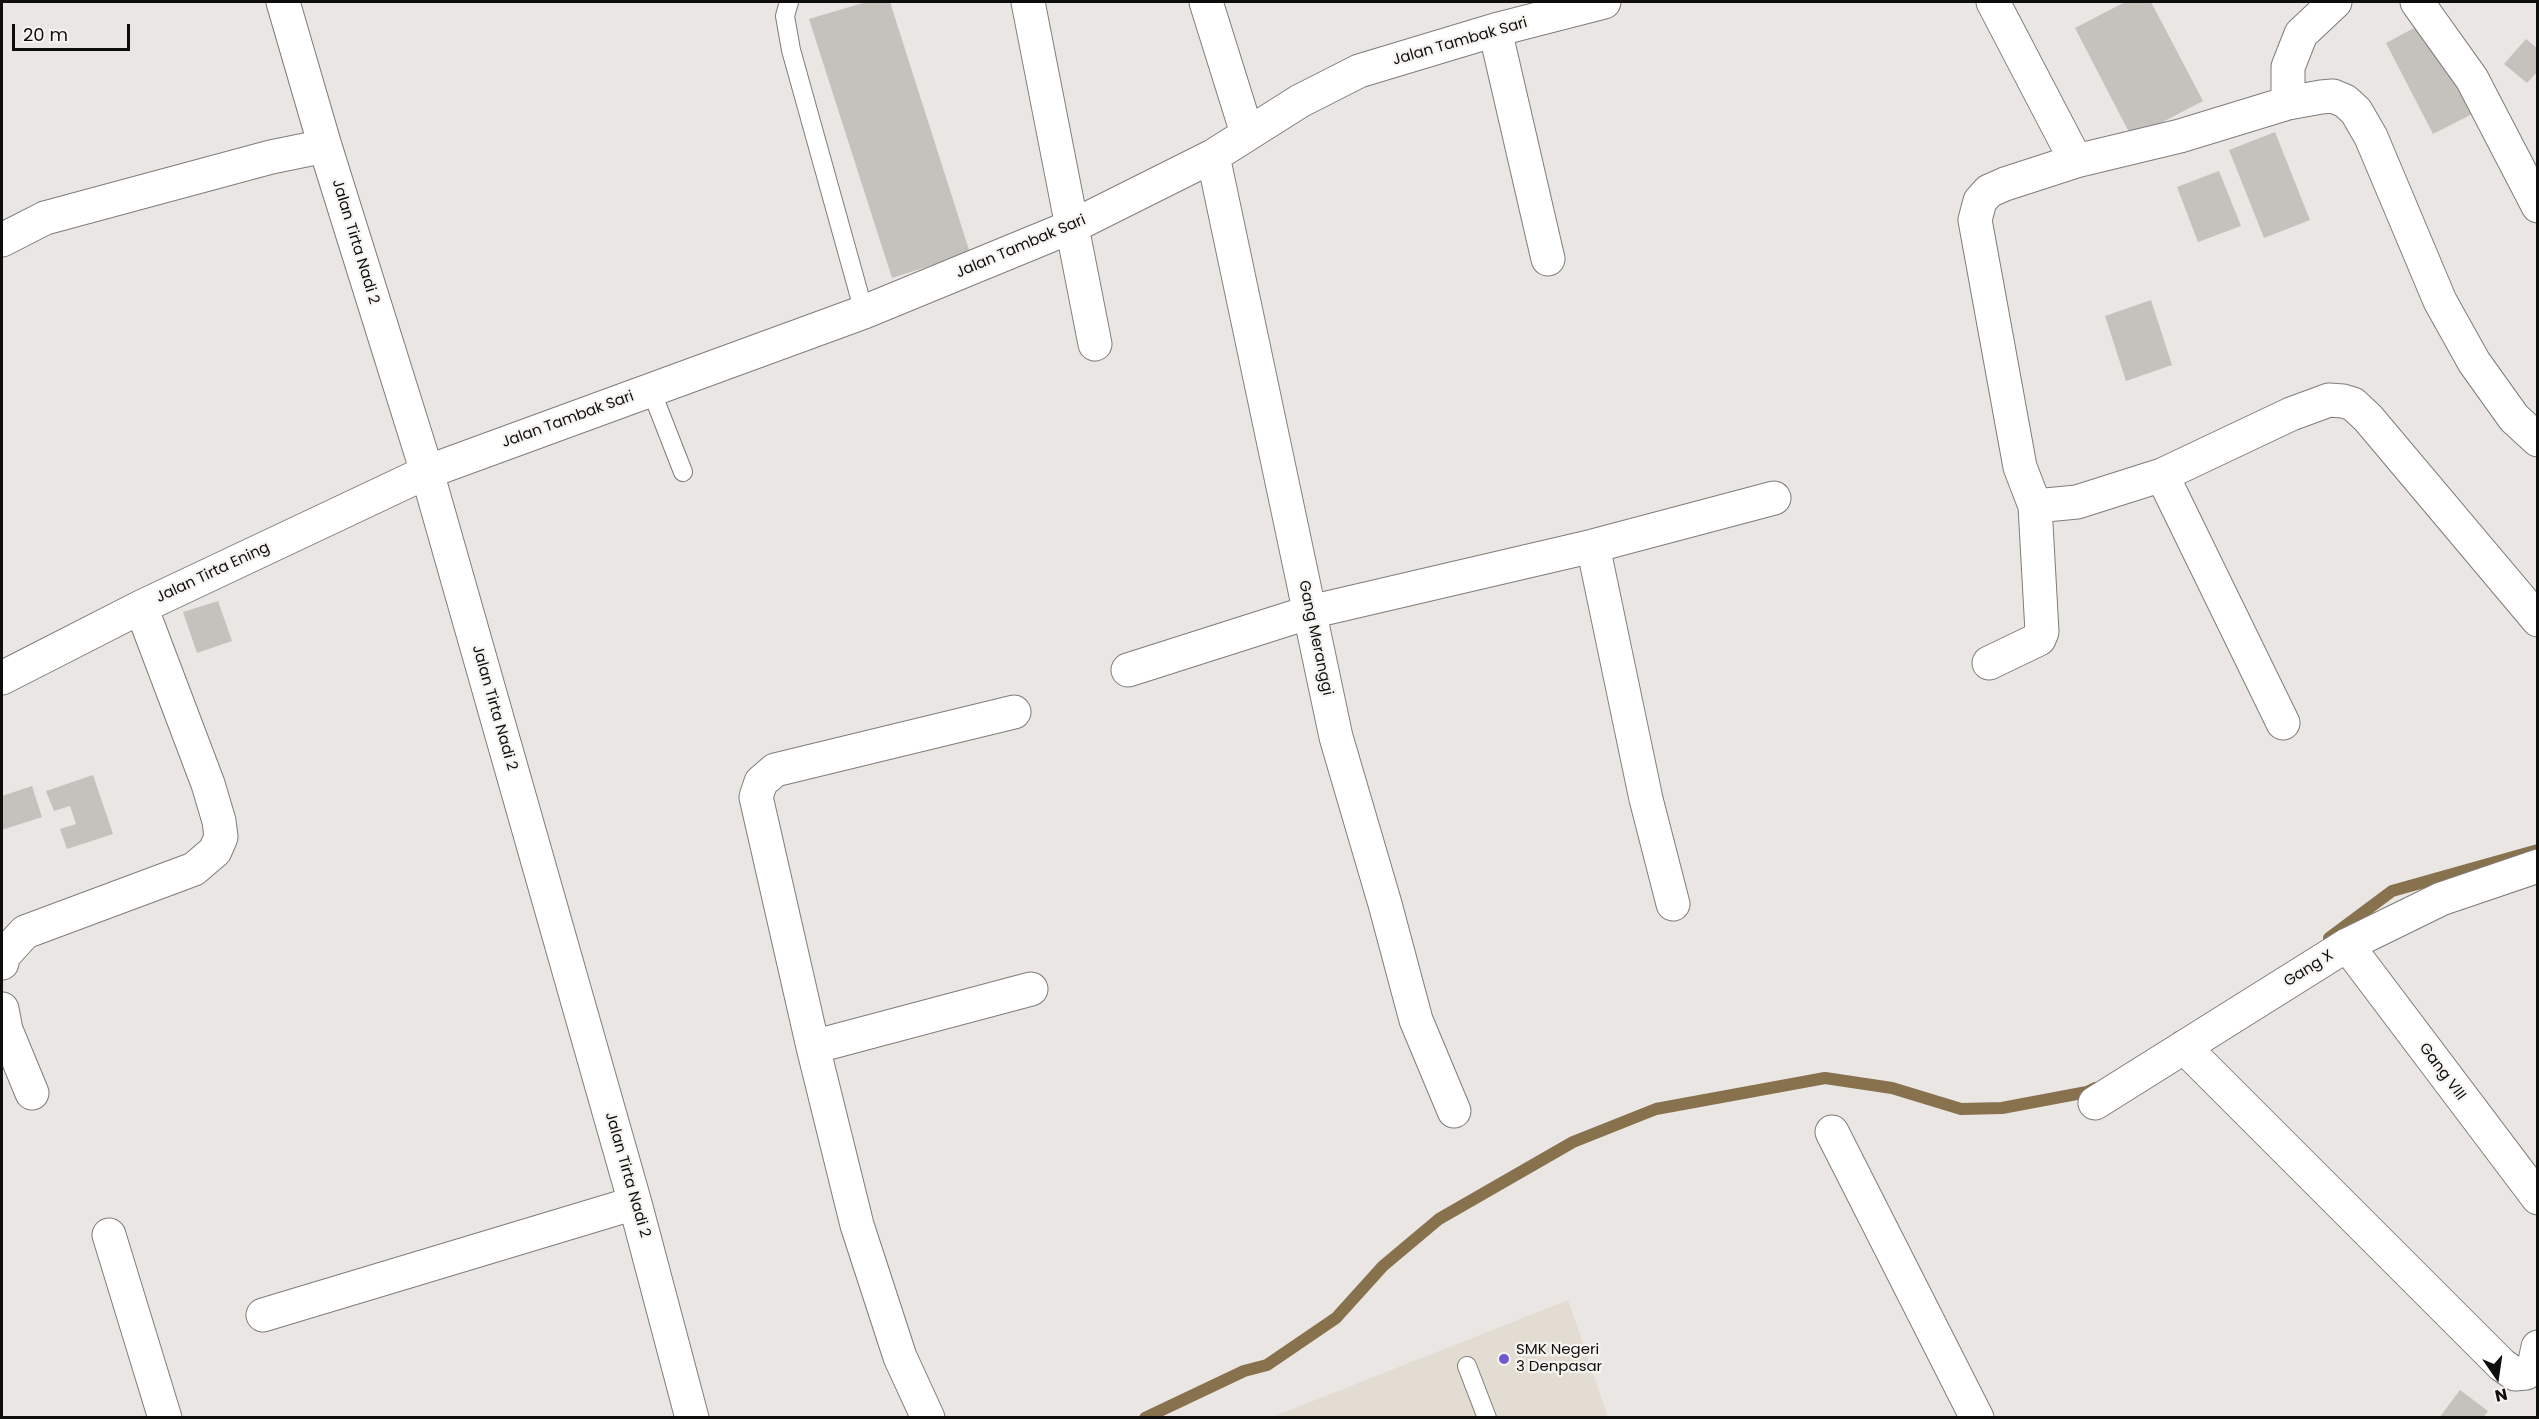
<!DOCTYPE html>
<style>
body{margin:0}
#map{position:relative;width:2539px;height:1419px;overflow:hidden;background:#e9e6e3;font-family:Poppins,sans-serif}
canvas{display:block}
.frame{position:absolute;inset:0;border:3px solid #0e0e0c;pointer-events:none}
.north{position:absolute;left:2467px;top:1347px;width:60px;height:60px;-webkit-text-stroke:4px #f6f4f0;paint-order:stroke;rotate:167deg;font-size:16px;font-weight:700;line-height:24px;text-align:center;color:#0e0e0c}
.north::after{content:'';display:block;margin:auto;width:21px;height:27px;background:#0e0e0c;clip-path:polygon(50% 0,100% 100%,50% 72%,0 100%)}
.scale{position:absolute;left:12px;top:24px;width:118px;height:27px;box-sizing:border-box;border:3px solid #0e0e0c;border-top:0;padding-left:8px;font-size:18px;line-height:21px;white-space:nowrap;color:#0e0e0c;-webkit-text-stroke:4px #f6f4f0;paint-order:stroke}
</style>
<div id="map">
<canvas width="2539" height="1419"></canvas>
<div class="frame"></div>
<div class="north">N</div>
<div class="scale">20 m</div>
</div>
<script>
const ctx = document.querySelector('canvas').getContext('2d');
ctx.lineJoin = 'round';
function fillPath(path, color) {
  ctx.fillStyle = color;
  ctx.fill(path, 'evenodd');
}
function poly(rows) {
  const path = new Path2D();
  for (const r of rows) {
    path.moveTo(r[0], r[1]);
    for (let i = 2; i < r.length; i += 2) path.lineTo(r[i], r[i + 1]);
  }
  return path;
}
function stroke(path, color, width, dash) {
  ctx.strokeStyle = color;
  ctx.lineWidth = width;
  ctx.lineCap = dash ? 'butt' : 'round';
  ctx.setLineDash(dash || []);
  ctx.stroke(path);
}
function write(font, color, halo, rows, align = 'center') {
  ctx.font = font + ' Poppins,sans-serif';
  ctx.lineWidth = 4.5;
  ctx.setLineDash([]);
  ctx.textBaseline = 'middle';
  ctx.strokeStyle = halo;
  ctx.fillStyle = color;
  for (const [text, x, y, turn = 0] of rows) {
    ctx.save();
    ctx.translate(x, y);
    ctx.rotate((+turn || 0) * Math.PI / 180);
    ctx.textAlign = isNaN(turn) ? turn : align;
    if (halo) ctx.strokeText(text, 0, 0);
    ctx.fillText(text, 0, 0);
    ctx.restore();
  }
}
const built = poly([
 [1568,1300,1608,1417,1270,1418]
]);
const stream = poly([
 [2329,938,2392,891,2538,850],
 [1145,1418,1244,1371,1267,1365,1336,1318,1383,1266,1439,1219,1573,1142,1656,1109,1825,1078,1892,1088,1961,1109,2002,1108,2087,1092,2095,1088]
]);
const building = poly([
 [866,2,890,2,970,253,892,278,809,19],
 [2125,2,2151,2,2203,101,2132,138,2075,28],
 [2427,21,2474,113,2433,134,2386,43],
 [2526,39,2538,49,2538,71,2527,83,2504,64],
 [2275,132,2310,220,2264,238,2229,150],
 [2219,171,2241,226,2198,242,2177,187],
 [2151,300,2172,365,2126,381,2105,316],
 [218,601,232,641,197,653,183,612],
 [93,775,113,834,67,849,60,829,76,824,70,806,54,811,46,791],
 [32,786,42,817,2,830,2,796],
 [2460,1390,2488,1411,2483,1418,2439,1418]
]);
const lane = poly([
 [789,2,785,16,791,50,864,312],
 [651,390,683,472],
 [1467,1366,1487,1418]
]);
const street = poly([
 [283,2,325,146,427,472,635,1203,692,1418],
 [1028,2,1095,344],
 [1206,2,1247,133],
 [1993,2,2076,161],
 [2417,2,2472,79,2538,206],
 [1495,30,1548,259],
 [2288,103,2288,67,2301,34,2335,2],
 [1213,156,1336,737,1385,904,1416,1020,1454,1111],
 [2,240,45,218,271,157,325,146],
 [2538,440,2514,418,2474,362,2440,301,2371,137,2356,111,2345,101,2333,96,2321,97,2288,103,2180,136,2076,161,2005,184,1989,191,1980,201,1975,220,1977,231,2020,467,2035,506,2077,502,2162,475,2291,414,2329,400,2343,401,2353,404,2368,418,2538,620],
 [2162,475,2283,723],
 [1593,546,1646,799,1673,904],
 [1989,663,2039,639,2042,632,2035,506],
 [1128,670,1310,612,1593,546,1774,498],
 [2,678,141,607,427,472,864,312,1073,226,1213,156,1300,101,1359,71,1495,30,1604,2],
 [2347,945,2538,1198],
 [2,963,3,956,25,932,194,869,215,851,221,837,219,821,208,784,141,607],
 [2,1009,6,1030,32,1093],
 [813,1047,1031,989],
 [2184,1047,2502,1365,2515,1374,2526,1373,2534,1366,2538,1347],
 [2095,1103,2347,945,2441,899,2538,866],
 [1832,1132,1977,1418],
 [109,1235,165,1418],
 [263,1315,635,1203],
 [928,1418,900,1357,857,1225,813,1047,756,797,761,782,775,770,1014,712]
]);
const markers = [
 [1504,1359,6,"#6e59d2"]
];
const streetNames = [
 ["Jalan Tambak Sari",1460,42,-16],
 ["Jalan Tirta Nadi 2",355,242,73],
 ["Jalan Tambak Sari",1021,247,-23],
 ["Jalan Tambak Sari",568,420,-20],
 ["Jalan Tirta Ening",213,573,-25],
 ["Gang Meranggi",1315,638,78],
 ["Jalan Tirta Nadi 2",494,708,74],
 ["Gang X",2309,969,-32],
 ["Gang VIII",2442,1072,53],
 ["Jalan Tirta Nadi 2",627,1175,74]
];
const poiNames = [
 ["SMK Negeri",1516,1350],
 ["3 Denpasar",1516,1367]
];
fillPath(built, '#e3dcd2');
stroke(stream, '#88714d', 12);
fillPath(building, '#c5c2be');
stroke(lane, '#7f7d79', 20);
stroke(street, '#7f7d79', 35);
stroke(lane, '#fff', 18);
stroke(street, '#fff', 33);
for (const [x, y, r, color] of markers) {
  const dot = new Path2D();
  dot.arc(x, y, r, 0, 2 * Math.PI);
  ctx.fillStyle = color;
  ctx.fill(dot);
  stroke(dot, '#f6f4f0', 2);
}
write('15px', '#0e0e0c', '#f6f4f0', streetNames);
write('15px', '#0e0e0c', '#f6f4f0', poiNames, 'left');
</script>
